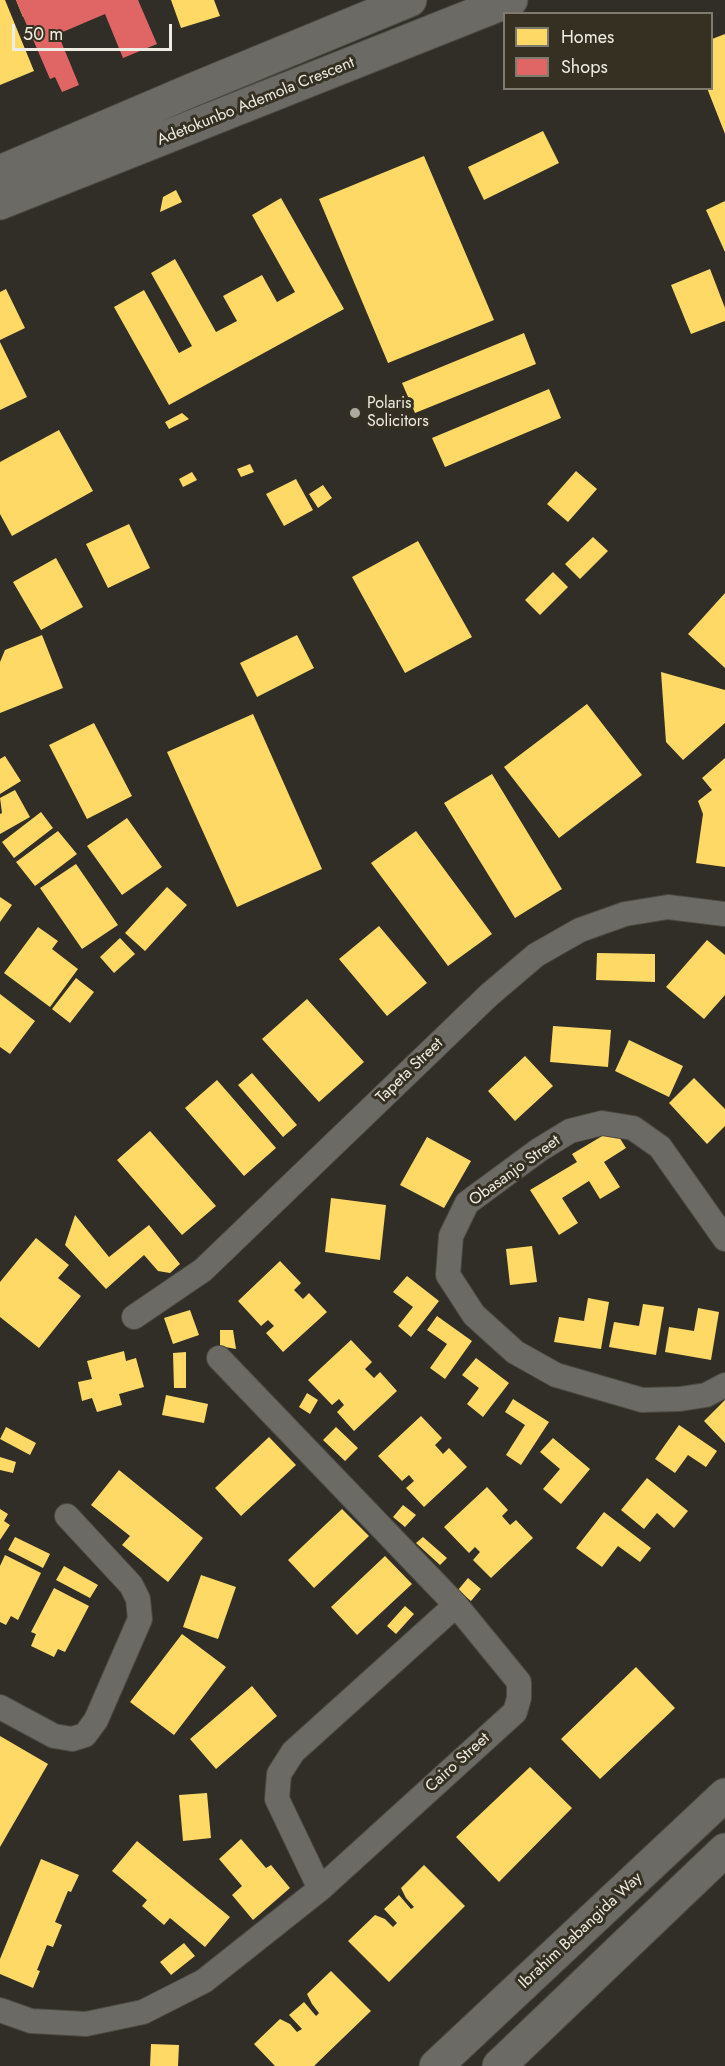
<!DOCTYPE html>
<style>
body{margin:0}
#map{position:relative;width:725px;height:2066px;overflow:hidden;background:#302e26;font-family:Jost,sans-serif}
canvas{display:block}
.legend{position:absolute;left:503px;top:12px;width:210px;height:78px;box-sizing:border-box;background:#353021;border:2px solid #7f7c6f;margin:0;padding:8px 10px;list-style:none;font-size:18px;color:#efede3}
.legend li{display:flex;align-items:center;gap:12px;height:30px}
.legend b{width:30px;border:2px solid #7f7c6f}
.scale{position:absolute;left:12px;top:24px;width:160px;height:27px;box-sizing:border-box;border:3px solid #efede3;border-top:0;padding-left:8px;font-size:18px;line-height:21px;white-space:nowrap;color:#efede3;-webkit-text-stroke:4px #353021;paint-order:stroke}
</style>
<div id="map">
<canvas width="725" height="2066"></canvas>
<ul class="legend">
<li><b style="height:16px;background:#ffd966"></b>Homes</li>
<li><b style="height:16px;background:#e06666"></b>Shops</li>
</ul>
<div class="scale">50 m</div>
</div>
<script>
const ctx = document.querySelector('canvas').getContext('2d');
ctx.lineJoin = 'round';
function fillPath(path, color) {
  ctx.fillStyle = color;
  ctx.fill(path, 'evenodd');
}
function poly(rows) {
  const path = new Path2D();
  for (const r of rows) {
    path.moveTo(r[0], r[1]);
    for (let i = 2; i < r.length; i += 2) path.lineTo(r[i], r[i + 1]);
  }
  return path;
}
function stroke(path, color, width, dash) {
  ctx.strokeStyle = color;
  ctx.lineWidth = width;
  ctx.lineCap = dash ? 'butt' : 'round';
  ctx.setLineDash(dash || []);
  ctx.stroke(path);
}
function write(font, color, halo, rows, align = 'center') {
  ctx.font = font + ' Jost,sans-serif';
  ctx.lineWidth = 6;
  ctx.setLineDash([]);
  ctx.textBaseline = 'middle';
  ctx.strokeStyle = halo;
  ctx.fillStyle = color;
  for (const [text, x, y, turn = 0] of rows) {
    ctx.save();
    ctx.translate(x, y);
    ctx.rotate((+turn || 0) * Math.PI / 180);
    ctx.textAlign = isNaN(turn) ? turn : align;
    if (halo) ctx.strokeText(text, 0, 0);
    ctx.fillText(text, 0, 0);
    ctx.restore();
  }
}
const homes = poly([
 [0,0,5,0,34,71,0,85],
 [16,0,63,0,23,17],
 [171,0,214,0,220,16,181,28],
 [725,34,725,134,707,88,712,88,712,39],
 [543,131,559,163,484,200,468,167],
 [424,156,494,320,388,363,319,199],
 [176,190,182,202,160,212,163,197],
 [281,198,344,309,169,405,114,307,144,290,179,353,192,346,151,273,175,259,216,332,237,321,223,296,262,275,277,302,295,292,252,215],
 [725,201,725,252,706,210],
 [710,269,725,308,725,321,691,334,671,285],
 [6,289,25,328,0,340,0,292],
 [524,333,536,364,415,413,402,383],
 [0,342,27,397,0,410],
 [549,389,561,418,445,467,432,438],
 [182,413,189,419,169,429,165,422],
 [59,430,93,491,12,536,0,514,0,462],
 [250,464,254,472,241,477,237,469],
 [576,471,597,489,568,522,547,504],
 [192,472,197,480,183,487,179,479],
 [296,479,313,510,284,526,266,494],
 [323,485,332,498,318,508,309,494],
 [129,524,150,568,108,588,86,544],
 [593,537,608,551,580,579,565,564],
 [418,541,472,637,405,673,352,577],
 [56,558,83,607,41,630,13,582],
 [553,572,568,587,540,615,525,600],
 [725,593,725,668,688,634],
 [42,635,63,688,0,713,0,662,5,650],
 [297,635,314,668,257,697,240,663],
 [661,672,725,690,725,723,683,760,666,742],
 [587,704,642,775,559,838,504,767],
 [253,714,322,869,237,907,167,752],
 [94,723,132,796,87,819,49,745],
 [5,756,21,781,0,794,0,759],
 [725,758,725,867,696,863,703,814,698,801,712,790,702,778],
 [492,774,562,889,515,918,444,803],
 [15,790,30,817,0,834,0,814,2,813,0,798],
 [41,812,53,828,14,858,2,842],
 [127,818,162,867,122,895,87,846],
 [58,831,77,854,35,886,16,862],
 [416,831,492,934,448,966,371,863],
 [76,864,118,925,82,949,40,888],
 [167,887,187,905,145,951,125,933],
 [0,897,12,905,0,922],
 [379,926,427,983,387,1016,339,959],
 [38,927,58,941,52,949,78,969,50,1007,4,973],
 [120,938,135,954,114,973,100,957],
 [707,940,725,955,725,995,704,1019,666,987],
 [597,953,655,954,655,982,596,980],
 [76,978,94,992,70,1023,52,1009],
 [0,994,35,1021,10,1054,0,1047],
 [307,999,364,1062,319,1102,262,1039],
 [553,1026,611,1030,608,1067,550,1062],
 [629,1040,683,1066,669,1097,615,1071],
 [525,1056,553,1086,515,1121,488,1091],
 [252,1073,297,1125,283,1137,238,1085],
 [694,1078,725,1109,725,1126,707,1144,669,1103],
 [217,1080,276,1148,244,1176,185,1108],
 [614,1129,626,1148,604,1162,620,1187,600,1199,589,1181,562,1198,578,1223,559,1235,530,1190,577,1162,572,1154],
 [150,1131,216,1206,182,1235,117,1160],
 [427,1137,471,1161,444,1208,400,1185],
 [331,1198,386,1205,380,1260,325,1252],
 [75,1215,109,1257,149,1225,180,1264,170,1273,158,1271,144,1255,106,1289,65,1245],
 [36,1238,69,1265,58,1278,81,1296,39,1348,0,1317,0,1282],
 [532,1246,537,1282,510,1285,506,1249],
 [280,1261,301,1283,294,1290,303,1299,309,1293,327,1312,283,1352,266,1333,274,1326,268,1320,261,1326,238,1301],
 [407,1276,439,1301,411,1337,398,1326,413,1307,393,1292],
 [588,1298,609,1302,601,1349,554,1342,559,1317,584,1321],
 [643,1304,664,1307,656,1355,609,1347,614,1322,639,1326],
 [698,1308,719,1312,711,1360,665,1352,669,1327,694,1331],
 [190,1310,199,1335,173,1344,164,1318],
 [437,1316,472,1341,445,1379,430,1368,447,1344,427,1330],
 [220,1330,233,1330,236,1349,220,1346],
 [351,1340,372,1362,365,1369,374,1378,380,1372,397,1391,354,1431,337,1412,344,1405,339,1399,332,1405,308,1380],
 [124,1351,126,1361,136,1358,144,1387,119,1394,122,1405,97,1412,92,1398,82,1401,78,1382,92,1379,87,1361],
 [186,1352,186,1388,174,1388,173,1353],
 [476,1358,509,1383,483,1417,467,1404,479,1388,462,1375],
 [307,1393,318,1400,310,1414,299,1407],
 [166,1395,208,1404,204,1423,162,1415],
 [513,1399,549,1422,521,1465,506,1455,525,1425,505,1412],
 [725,1400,725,1443,704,1421],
 [421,1416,442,1438,435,1445,443,1454,449,1448,467,1467,424,1507,406,1488,414,1481,409,1475,402,1481,378,1456],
 [679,1425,717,1451,706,1467,688,1455,675,1473,655,1459],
 [6,1427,36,1443,30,1455,0,1439],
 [336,1427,358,1448,345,1461,323,1440],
 [269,1437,296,1465,241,1516,215,1488],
 [553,1438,590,1469,561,1504,543,1489,560,1469,540,1452],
 [0,1457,16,1462,13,1473,0,1470],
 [119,1470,203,1538,168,1582,122,1545,130,1536,91,1505],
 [647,1478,688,1511,674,1528,657,1513,644,1529,621,1510],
 [487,1487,508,1510,502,1516,510,1525,516,1520,533,1538,491,1578,473,1560,480,1552,475,1547,469,1553,444,1527],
 [403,1505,416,1515,405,1527,393,1517],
 [0,1509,8,1514,4,1521,10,1525,0,1540],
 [342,1509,369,1536,314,1588,288,1560],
 [604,1512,651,1548,640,1562,618,1546,602,1567,576,1548],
 [15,1537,50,1554,43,1568,8,1550],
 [423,1537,447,1558,440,1565,416,1543],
 [5,1555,41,1573,18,1620,11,1616,6,1625,0,1622,0,1566],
 [385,1556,412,1584,357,1635,331,1607],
 [64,1566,98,1585,90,1598,56,1580],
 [201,1575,236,1587,218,1639,183,1627],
 [468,1578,481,1589,471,1601,458,1590],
 [54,1588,89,1606,65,1652,58,1649,54,1657,31,1646,36,1634,31,1632],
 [405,1606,414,1614,396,1634,387,1626],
 [182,1634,226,1667,174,1735,130,1702],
 [636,1667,675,1708,600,1779,561,1739],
 [252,1686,277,1716,216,1769,190,1739],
 [0,1736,48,1764,0,1847],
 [530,1767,572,1808,499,1882,456,1837],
 [207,1793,211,1838,183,1841,179,1795],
 [241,1839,266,1868,271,1865,290,1888,253,1920,232,1895,242,1886,219,1859],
 [137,1841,230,1917,205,1947,170,1918,164,1925,142,1906,147,1900,112,1871],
 [41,1859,79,1875,71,1892,68,1891,55,1922,62,1925,53,1947,47,1945,37,1970,40,1971,33,1988,0,1974,0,1959],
 [424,1865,465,1906,389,1982,348,1941,375,1915,385,1919,393,1927,397,1923,384,1909,399,1895,411,1909,414,1907,406,1898,401,1888],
 [184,1943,195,1956,171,1975,160,1962],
 [331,1971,371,2011,314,2066,275,2066,254,2044,280,2019,290,2024,297,2032,302,2029,289,2015,304,2002,316,2016,319,2013,312,2004,307,1994],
 [151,2044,179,2045,178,2066,150,2066]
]);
const shops = poly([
 [16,0,138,0,157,44,123,58,105,14,58,34,79,85,62,92,55,77,50,79]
]);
const minor = poly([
 [725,1239,660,1147,633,1128,602,1123,570,1131,539,1150,467,1203,451,1236,448,1275,474,1315,515,1352,556,1375,642,1400,680,1399,706,1395,725,1385],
 [134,1317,203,1270,489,995,536,955,580,930,625,914,668,907,725,914],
 [0,1707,54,1736,72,1739,85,1735,96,1720,140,1619,138,1599,131,1585,67,1516],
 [320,1889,277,1799,279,1774,293,1752,456,1605],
 [0,2010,31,2021,86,2024,143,2012,204,1981,320,1889,515,1712,519,1698,519,1682,456,1605,219,1358]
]);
const secondary = poly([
 [0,172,192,90,410,0],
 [0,203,511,0],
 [436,2066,725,1795],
 [499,2066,725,1850]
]);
const markers = [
 [355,413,6,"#acaaa1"]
];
const streetNames = [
 ["Adetokunbo Ademola Crescent",256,102,-22],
 ["Tapeta Street",410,1071,-44],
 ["Obasanjo Street",515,1171,-36],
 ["Cairo Street",458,1763,-42],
 ["Ibrahim Babangida Way",581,1931,-43]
];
const poiNames = [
 ["Polaris",367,404],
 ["Solicitors",367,422]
];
fillPath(homes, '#ffd966');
fillPath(shops, '#e06666');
stroke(minor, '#4b4941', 26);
stroke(secondary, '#4b4941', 35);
stroke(minor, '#6c6a64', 24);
stroke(secondary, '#6c6a64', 33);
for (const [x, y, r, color] of markers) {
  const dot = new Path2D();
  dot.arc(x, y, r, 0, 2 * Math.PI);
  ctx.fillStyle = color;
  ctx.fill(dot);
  stroke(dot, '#353021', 2);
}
write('16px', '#efede3', '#353021', streetNames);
write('16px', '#efede3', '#353021', poiNames, 'left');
</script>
